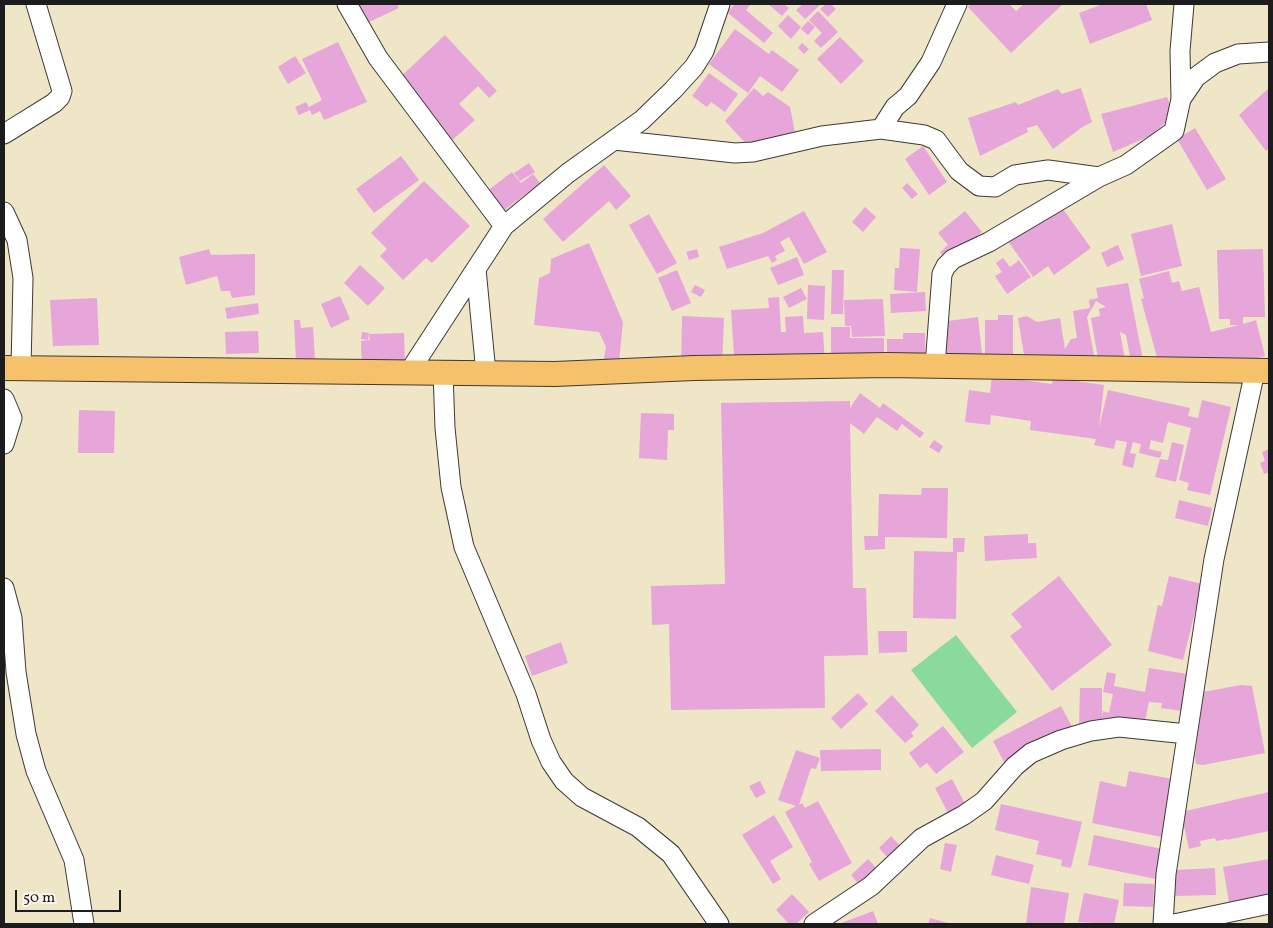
<!DOCTYPE html>
<style>
body{margin:0}
#map{position:relative;width:1273px;height:928px;overflow:hidden;background:#efe5c7;font-family:Vollkorn,serif}
canvas{display:block}
.frame{position:absolute;inset:0;border:5px solid #1c1c1c;pointer-events:none}
.scale{position:absolute;left:15px;top:890px;width:106px;height:22px;box-sizing:border-box;border:2px solid #1c1c1c;border-top:0;padding-left:6px;font-size:15px;line-height:18px;white-space:nowrap;color:#1c1c1c;-webkit-text-stroke:4px #fbf7ec;paint-order:stroke}
</style>
<div id="map">
<canvas width="1273" height="928"></canvas>
<div class="frame"></div>
<div class="scale">50 m</div>
</div>
<script>
const ctx = document.querySelector('canvas').getContext('2d');
ctx.lineJoin = 'round';
function fillPath(path, color) {
  ctx.fillStyle = color;
  ctx.fill(path, 'evenodd');
}
function poly(rows) {
  const path = new Path2D();
  for (const r of rows) {
    path.moveTo(r[0], r[1]);
    for (let i = 2; i < r.length; i += 2) path.lineTo(r[i], r[i + 1]);
  }
  return path;
}
function stroke(path, color, width, dash) {
  ctx.strokeStyle = color;
  ctx.lineWidth = width;
  ctx.lineCap = dash ? 'butt' : 'round';
  ctx.setLineDash(dash || []);
  ctx.stroke(path);
}
const green = poly([
 [956,635,1017,712,972,748,911,670]
]);
const building = poly([
 [355,4,397,4,399,8,365,24],
 [735,4,751,4,746,10,773,33,764,43,727,12],
 [768,4,784,4,789,8,782,16],
 [803,4,821,4,805,19,796,10],
 [826,4,831,4,836,9,828,17,820,9],
 [971,4,1009,4,1016,11,1024,4,1063,4,1011,53,968,7],
 [1103,4,1146,4,1152,20,1090,44,1079,13],
 [818,11,838,32,821,48,814,41,822,33,809,20],
 [788,15,801,27,791,39,778,26],
 [808,21,815,27,808,35,801,29],
 [735,29,769,54,772,50,799,70,782,92,760,76,748,93,709,64],
 [445,35,497,91,489,98,478,86,459,104,475,120,449,143,394,83],
 [840,37,864,61,841,84,817,59],
 [338,42,367,102,324,120,320,111,312,115,310,110,299,115,295,107,306,102,309,107,322,100,302,59],
 [802,43,809,49,804,54,798,48],
 [295,56,306,73,288,84,278,67],
 [709,73,738,94,725,112,711,102,707,107,692,96],
 [754,88,763,96,768,92,790,107,795,133,750,148,725,121],
 [1081,88,1092,122,1081,128,1053,149,1037,125,1027,128,1028,132,980,156,968,118,1016,102,1018,105,1058,89,1062,94],
 [1269,88,1269,148,1266,151,1239,115],
 [1167,97,1174,115,1150,136,1113,152,1101,114],
 [1195,128,1226,179,1207,190,1177,139],
 [923,146,947,182,929,195,905,159],
 [401,156,419,180,374,213,356,189],
 [529,163,535,172,520,181,514,173],
 [604,165,631,196,616,210,609,201,563,242,543,219],
 [512,172,521,183,533,174,540,183,494,218,478,198],
 [424,181,470,226,432,263,426,258,403,280,380,256,387,249,371,233],
 [907,183,918,194,912,199,902,188],
 [1060,205,1091,248,1054,275,1048,266,1033,277,1008,241],
 [865,207,876,217,863,232,852,222],
 [804,211,827,252,804,264,789,237,780,242,785,251,775,256,777,260,772,263,768,256,727,269,719,247,763,233],
 [965,211,982,232,947,261,940,252,948,245,938,233],
 [649,214,677,263,657,274,629,225],
 [1172,224,1182,266,1141,276,1131,234],
 [589,243,623,322,619,362,608,366,604,358,606,347,599,332,534,325,539,278,550,273,551,259],
 [1118,245,1124,259,1107,267,1101,253],
 [900,248,920,249,917,292,894,290,895,268,899,268],
 [209,249,211,255,255,254,255,295,232,298,230,291,221,291,217,276,186,285,179,257],
 [697,249,699,257,689,260,686,252],
 [1263,249,1265,317,1243,317,1243,324,1256,320,1265,356,1200,374,1161,372,1141,299,1144,298,1139,279,1169,271,1172,283,1179,281,1182,291,1199,287,1211,332,1239,325,1230,325,1230,319,1219,319,1217,250],
 [797,257,804,275,778,285,770,268],
 [1003,258,1010,267,1019,260,1031,277,1007,294,995,276,1002,272,996,263],
 [360,265,385,288,368,306,344,283],
 [677,270,691,303,672,311,658,278],
 [832,270,844,270,843,314,831,314],
 [1128,283,1144,365,1132,367,1126,335,1120,332,1126,366,1100,370,1091,318,1100,316,1099,309,1106,307,1096,301,1087,317,1095,361,1027,373,1018,318,1027,316,1037,322,1060,318,1065,349,1071,339,1077,338,1073,311,1090,308,1089,300,1098,298,1096,288],
 [695,285,705,290,701,297,691,292],
 [808,285,825,286,824,320,807,319],
 [801,288,807,299,789,308,783,297],
 [925,292,926,311,891,313,890,294],
 [340,296,350,319,331,328,321,304],
 [779,297,781,332,786,332,785,317,803,316,804,333,823,332,825,364,735,369,731,310,769,308,768,298],
 [97,298,99,345,53,346,50,300],
 [883,299,885,336,852,337,851,326,845,326,844,300],
 [258,303,259,314,227,319,225,308],
 [998,315,1013,315,1013,363,985,363,985,320,998,320],
 [682,316,724,318,722,370,681,369],
 [978,317,983,363,946,368,940,322],
 [294,320,300,320,301,328,313,327,315,360,296,361],
 [831,327,850,327,850,338,884,338,884,369,831,369],
 [258,331,259,353,226,354,225,332],
 [362,332,369,333,368,340,361,339],
 [404,333,405,365,362,366,361,341,370,340,369,334],
 [903,333,925,333,925,363,887,363,887,339,903,339],
 [992,376,1052,384,1053,378,1104,385,1099,428,1108,390,1190,408,1188,416,1198,418,1202,400,1231,407,1210,495,1187,490,1189,483,1179,480,1191,428,1168,422,1163,443,1151,440,1149,449,1162,452,1160,458,1139,453,1141,444,1133,442,1130,453,1136,454,1133,468,1122,465,1127,442,1116,440,1114,449,1094,445,1096,439,1030,430,1031,421,991,415,990,425,965,422,969,390,990,393],
 [860,393,880,408,883,403,924,433,920,438,902,424,897,431,877,417,864,434,850,423,853,588,866,588,868,655,824,656,825,708,671,710,669,624,652,625,651,586,725,584,721,403,850,401,850,408],
 [79,410,115,411,114,453,78,453],
 [641,413,674,414,674,430,668,430,667,460,639,458],
 [934,440,943,446,939,453,929,447],
 [1172,442,1184,445,1176,482,1155,477,1160,459,1168,460],
 [1269,449,1269,472,1264,474,1260,463,1265,461,1262,452],
 [922,488,948,488,947,538,885,537,885,549,865,550,864,536,878,536,879,494,921,495],
 [1179,500,1212,508,1208,526,1175,518],
 [1028,534,1028,543,1036,543,1037,558,985,561,984,536],
 [953,538,965,538,964,552,957,552,956,619,913,618,914,551,953,552],
 [1059,576,1112,645,1052,691,1010,636,1022,627,1011,614],
 [1169,576,1202,584,1183,660,1148,651,1158,605,1162,606],
 [878,631,907,631,907,652,879,653],
 [561,642,568,663,532,676,525,656],
 [1149,668,1188,674,1182,711,1161,708,1162,703,1149,702,1142,735,1079,726,1080,688,1102,688,1102,717,1103,711,1109,713,1113,694,1103,692,1107,672,1116,674,1114,686,1145,692],
 [1241,685,1252,686,1265,753,1203,765,1196,764,1195,757,1203,692],
 [858,693,868,704,841,729,831,718],
 [892,695,919,725,911,733,914,736,905,743,875,711],
 [1061,706,1075,732,1007,768,993,741],
 [943,726,964,752,936,774,927,763,920,768,909,753],
 [881,749,881,770,821,771,820,750],
 [796,750,820,758,816,769,811,768,799,805,802,803,805,808,818,801,852,863,819,881,809,864,812,862,785,812,796,806,778,800],
 [1129,771,1173,779,1162,837,1092,823,1100,781,1126,787],
 [952,779,971,815,954,824,935,788],
 [760,781,766,793,756,798,749,786],
 [1269,792,1269,831,1227,840,1227,839,1216,841,1215,838,1200,841,1201,846,1189,849,1181,812],
 [1001,804,1082,822,1071,868,1061,866,1062,860,1036,854,1039,841,995,830],
 [774,815,793,847,770,861,781,879,773,884,742,835],
 [1094,835,1162,849,1156,879,1088,865],
 [891,836,901,847,889,859,879,848],
 [945,843,957,845,951,872,940,869],
 [996,855,1034,865,1029,884,991,875],
 [868,859,880,872,862,888,851,875],
 [1269,859,1269,908,1231,914,1223,867],
 [1215,868,1216,895,1175,896,1174,870],
 [1124,883,1154,884,1153,907,1123,906],
 [1031,887,1069,893,1064,924,1026,924],
 [1084,893,1119,900,1114,924,1078,922],
 [792,894,809,912,796,924,789,924,776,910],
 [873,911,878,924,839,924],
 [930,918,952,924,928,924]
]);
const minor = poly([
 [347,4,378,58,504,226],
 [1181,99,1196,77,1215,63,1238,54,1269,52],
 [881,129,924,135,936,140,959,171,979,186,995,187,1015,175,1048,170,1099,177,1126,165,1174,131,1181,99,1180,51,1184,4],
 [4,134,54,103,60,97,62,91,36,4],
 [614,140,735,153,753,152,822,136,881,129,895,107,908,96,931,62,957,4],
 [4,212,17,240,23,278,21,368],
 [476,269,486,373],
 [935,366,942,274,946,266,953,259,989,242,1099,177],
 [409,372,504,226,568,173,642,120,673,90,694,67,704,51,720,4],
 [443,372,445,428,451,487,464,547,526,694,541,740,551,762,564,781,582,797,638,827,671,854,719,924],
 [4,399,12,418,4,444],
 [4,588,12,618,16,672,26,734,36,771,74,860,84,924],
 [814,924,871,886,922,838,964,815,984,801,1015,766,1031,753,1061,740,1091,731,1119,727,1187,734],
 [1163,924,1166,874,1214,559,1255,371],
 [1174,924,1269,904]
]);
const major = poly([
 [4,368,555,374,694,368,887,365,1269,371]
]);
fillPath(green, '#8adb9b');
fillPath(building, '#e7a6da');
stroke(minor, '#3c3a36', 21);
stroke(major, '#3c3a36', 26);
stroke(minor, '#fff', 19);
stroke(major, '#f5c16b', 24);
</script>
